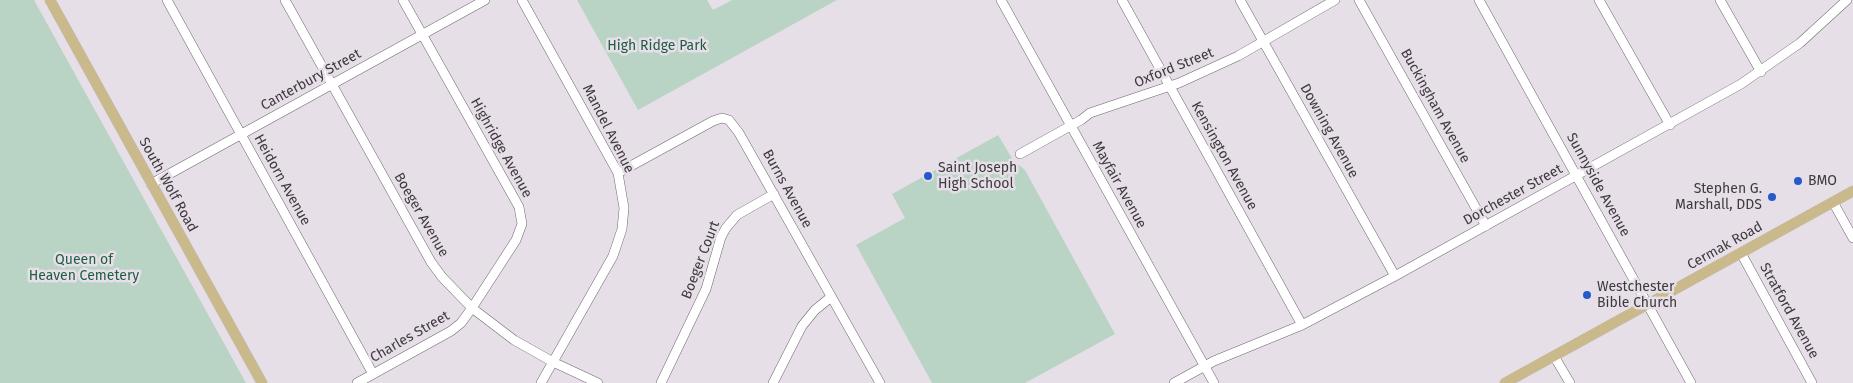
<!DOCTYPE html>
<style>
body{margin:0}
canvas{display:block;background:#e7dfe8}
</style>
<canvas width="1853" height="383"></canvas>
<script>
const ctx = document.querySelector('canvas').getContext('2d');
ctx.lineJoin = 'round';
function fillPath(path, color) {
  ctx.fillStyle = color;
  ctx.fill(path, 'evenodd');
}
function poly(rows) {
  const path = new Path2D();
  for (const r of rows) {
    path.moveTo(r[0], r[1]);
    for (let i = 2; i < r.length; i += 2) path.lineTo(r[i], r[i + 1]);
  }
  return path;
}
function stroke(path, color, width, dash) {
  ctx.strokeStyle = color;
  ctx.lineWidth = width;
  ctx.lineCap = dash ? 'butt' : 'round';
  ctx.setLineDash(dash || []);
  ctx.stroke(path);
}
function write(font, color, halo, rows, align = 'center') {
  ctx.font = font + ' "Fira Sans",sans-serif';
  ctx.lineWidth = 5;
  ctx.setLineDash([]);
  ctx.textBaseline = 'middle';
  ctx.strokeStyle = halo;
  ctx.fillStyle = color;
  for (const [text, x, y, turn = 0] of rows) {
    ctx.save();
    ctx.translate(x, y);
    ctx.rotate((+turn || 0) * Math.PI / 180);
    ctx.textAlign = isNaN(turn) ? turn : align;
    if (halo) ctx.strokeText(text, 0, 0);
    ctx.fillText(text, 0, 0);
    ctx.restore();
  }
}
const green = poly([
 [0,0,34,0,246,383,0,383],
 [577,0,707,0,713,10,732,0,837,0,638,110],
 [998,135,1013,160,1025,170,1115,334,1025,383,932,383,856,245,905,218,892,194]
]);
const minor = poly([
 [167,0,373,374],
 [285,0,431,262,442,277,472,308,514,340,553,362,598,383],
 [522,0,618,173,624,208,622,229,613,256,541,383],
 [1001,0,1214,383],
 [1122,0,1302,325],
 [1240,0,1395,276],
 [1359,0,1486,226],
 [1479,0,1691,383],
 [1599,0,1670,125],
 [1720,0,1761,72],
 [1020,154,1081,120,1090,113,1179,83,1238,56,1335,0],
 [618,173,713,121,722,118,729,120,739,133,880,383],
 [151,184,485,0],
 [1833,202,1853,238],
 [1741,253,1812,383],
 [1554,356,1570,383],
 [357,383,451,331,461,323,472,308,516,240,522,224,519,207,403,0],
 [661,383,706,289,721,237,726,228,737,215,774,194],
 [773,383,802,326,815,310,831,297],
 [1174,383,1214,361,1302,325,1395,276,1741,84,1800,43,1847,0]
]);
const major = poly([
 [50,0,262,383],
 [1505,383,1853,191]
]);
const markers = [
 [928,176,5,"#245bc8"],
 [1798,181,5,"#245bc8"],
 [1772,197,5,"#245bc8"],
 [1587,295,5,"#245bc8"]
];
const parkNames = [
 ["High Ridge Park",657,46],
 ["Queen of",84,260],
 ["Heaven Cemetery",84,276]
];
const streetNames = [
 ["Oxford Street",1174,68,-22],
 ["Canterbury Street",311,80,-29],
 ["Buckingham Avenue",1435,106,61],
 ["Mandel Avenue",608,129,63],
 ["Downing Avenue",1329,131,61],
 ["Highridge Avenue",501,148,61],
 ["Kensington Avenue",1224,156,61],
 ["Heidorn Avenue",282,180,61],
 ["South Wolf Road",168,185,61],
 ["Mayfair Avenue",1119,185,61],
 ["Sunnyside Avenue",1598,185,61],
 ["Burns Avenue",787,189,61],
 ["Dorchester Street",1513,195,-29],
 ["Boeger Avenue",421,215,60],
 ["Cermak Road",1725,246,-29],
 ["Boeger Court",701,260,-69],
 ["Stratford Avenue",1789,311,61],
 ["Charles Street",410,337,-30]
];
const poiNames = [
 ["Saint Joseph",938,168],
 ["High School",938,184],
 ["BMO",1808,181],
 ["Stephen G.",1762,189,"right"],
 ["Marshall, DDS",1762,205,"right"],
 ["Westchester",1597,287],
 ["Bible Church",1597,303]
];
fillPath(green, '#b9d4c5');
stroke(minor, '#6d666e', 10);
stroke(major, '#c1c0c1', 11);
stroke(minor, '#fff', 9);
stroke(major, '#c9b98b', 10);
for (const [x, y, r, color] of markers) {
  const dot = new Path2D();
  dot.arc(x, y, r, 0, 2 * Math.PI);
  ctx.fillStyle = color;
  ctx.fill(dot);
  stroke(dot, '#e7dfe8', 2);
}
write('14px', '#1d5e43', '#e7dfe8', parkNames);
write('14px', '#3d3a3d', '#e7dfe8', streetNames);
write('14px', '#3d3a3d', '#e7dfe8', poiNames, 'left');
</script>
